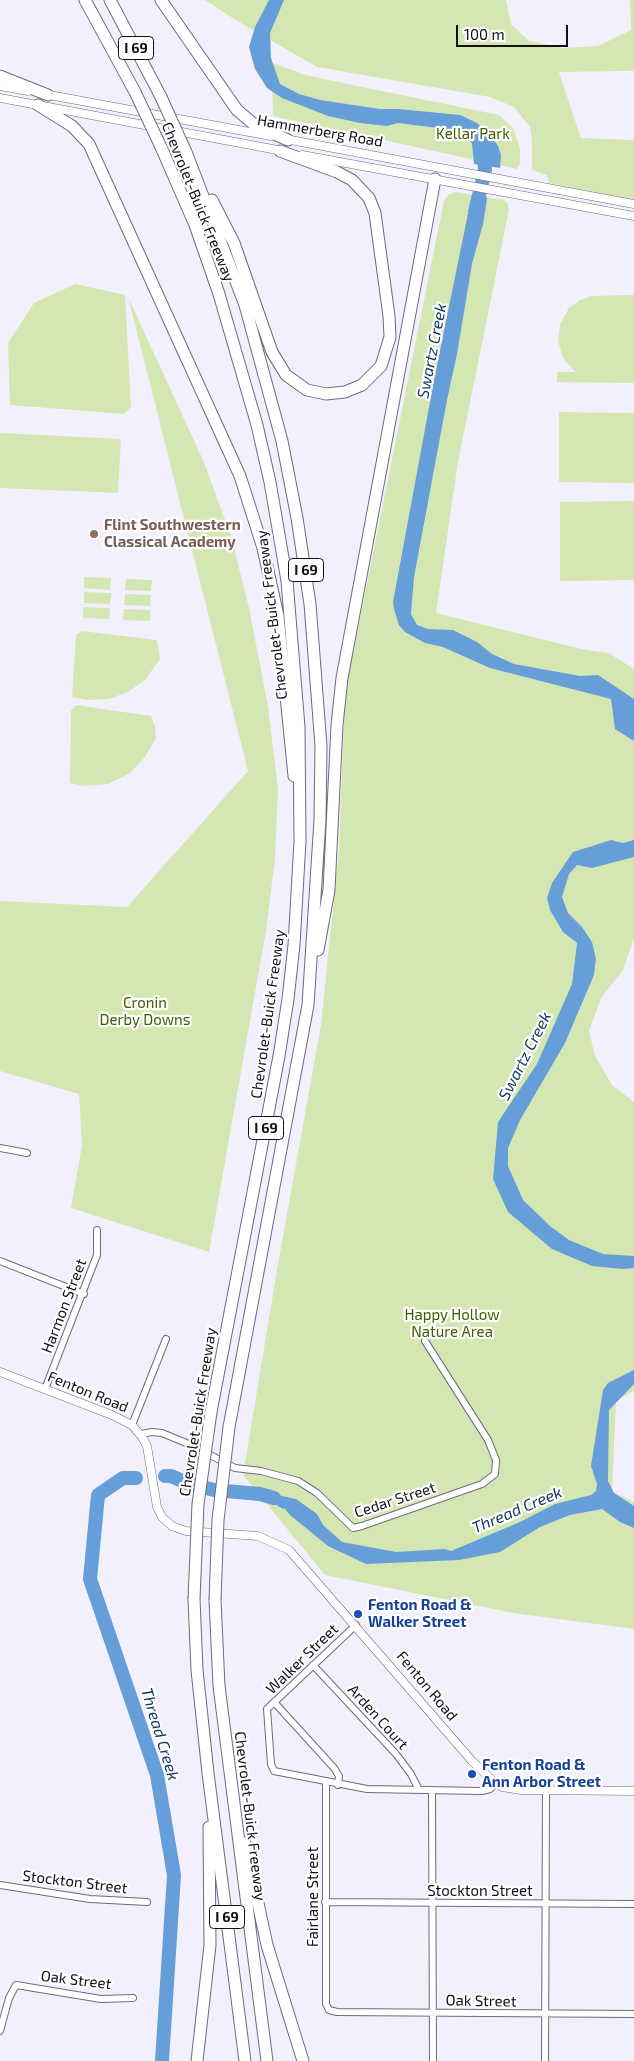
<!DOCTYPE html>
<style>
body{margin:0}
#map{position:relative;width:634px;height:2061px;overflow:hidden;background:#f3f0fd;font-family:"Exo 2",sans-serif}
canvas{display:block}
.scale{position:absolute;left:456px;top:25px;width:112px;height:22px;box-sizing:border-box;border:2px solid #121017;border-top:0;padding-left:6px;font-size:15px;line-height:18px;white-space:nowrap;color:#121017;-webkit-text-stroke:4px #fff;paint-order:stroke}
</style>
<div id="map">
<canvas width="634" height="2061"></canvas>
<div class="scale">100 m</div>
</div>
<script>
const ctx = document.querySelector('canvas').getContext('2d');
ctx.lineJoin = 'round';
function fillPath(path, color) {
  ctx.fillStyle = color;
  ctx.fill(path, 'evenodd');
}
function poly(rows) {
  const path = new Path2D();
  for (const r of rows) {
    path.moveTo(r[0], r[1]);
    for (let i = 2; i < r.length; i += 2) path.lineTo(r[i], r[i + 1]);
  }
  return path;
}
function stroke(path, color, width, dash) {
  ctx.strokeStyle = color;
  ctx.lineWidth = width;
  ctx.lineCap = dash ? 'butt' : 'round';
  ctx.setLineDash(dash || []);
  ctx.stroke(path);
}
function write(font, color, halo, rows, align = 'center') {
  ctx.font = font + ' "Exo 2",sans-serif';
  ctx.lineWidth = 4.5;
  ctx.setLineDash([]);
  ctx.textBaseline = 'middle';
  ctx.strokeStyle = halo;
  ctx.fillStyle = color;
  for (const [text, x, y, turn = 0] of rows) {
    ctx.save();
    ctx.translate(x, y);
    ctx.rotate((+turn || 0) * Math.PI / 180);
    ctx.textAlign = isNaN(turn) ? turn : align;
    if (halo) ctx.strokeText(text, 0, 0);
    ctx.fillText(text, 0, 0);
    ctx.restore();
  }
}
const green = poly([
 [205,0,506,0,511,24,529,41,563,48,598,46,631,30,630,0,634,0,634,71,559,72,581,138,634,140,634,200,549,183,547,175,532,170,532,141,530,127,514,107,490,97,317,67,239,22],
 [272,63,309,76,499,115,513,128,520,148,520,164,517,169,273,116],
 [456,192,504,200,508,204,509,210,458,462,436,613,586,650,609,653,634,669,634,938,623,970,601,998,589,1031,595,1056,612,1085,634,1102,634,1391,616,1401,612,1491,634,1502,634,1629,513,1613,325,1575,243,1475,278,1264,321,1025,339,850,345,693,444,201,448,195],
 [75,284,125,295,131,407,124,414,10,405,8,343,34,303],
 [634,295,634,383,557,382,557,372,575,372,563,358,558,341,560,324,569,308,580,300,592,296],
 [128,297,203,460,231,536,249,608,268,706,278,789,275,859,266,931,209,1252,71,1208,82,1145,79,1094,0,1071,0,901,127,907,248,771],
 [559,412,634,413,634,483,559,482],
 [0,433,121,439,118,493,0,488],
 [634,501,634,580,560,581,560,502],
 [84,577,111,578,110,590,84,588],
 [126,579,152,580,151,591,125,590],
 [84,592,111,593,110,604,84,603],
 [125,594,151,595,150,606,124,605],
 [83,607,110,608,109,619,83,618],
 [124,609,150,610,150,621,123,620],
 [82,631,157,640,160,659,145,680,128,692,109,699,87,700,72,697,76,635],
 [76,705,151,716,155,727,156,738,145,757,129,774,108,784,84,786,70,783,71,711]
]);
const water = poly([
 [269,0,284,0,270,33,271,58,280,84,299,94,320,100,380,109,398,109,460,115,477,123,491,136,498,146,501,155,500,168,474,164,472,143,454,130,398,123,387,126,360,123,328,116,282,98,267,88,255,69,249,47,255,27],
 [472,194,487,197,486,206,483,224,472,264,457,354,447,400,414,577,411,614,417,625,428,629,453,630,477,642,492,654,514,664,580,676,598,675,634,699,634,741,615,729,611,699,490,668,443,647,425,643,405,632,399,625,394,609,393,602,435,375],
 [611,840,623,843,634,840,634,857,592,868,577,865,569,874,562,897,568,913,582,927,592,942,596,959,594,975,565,1043,520,1120,508,1148,508,1166,523,1200,550,1226,569,1240,603,1254,634,1256,634,1268,623,1269,592,1266,552,1249,508,1212,493,1179,498,1122,537,1064,572,984,577,943,563,932,550,910,547,898,552,883,573,852],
 [634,1370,634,1384,609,1410,608,1481,614,1493,634,1506,634,1528,620,1522,602,1509,570,1515,540,1527,500,1552,459,1560,366,1564,328,1546,290,1515,284,1508,283,1509,268,1500,263,1500,254,1490,296,1499,317,1514,323,1525,342,1542,396,1552,445,1549,451,1551,520,1522,555,1504,591,1495,596,1491,597,1484,591,1466,603,1390,608,1383]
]);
const river = poly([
 [475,212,485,170,484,148],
 [165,1476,171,1476,187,1483,214,1490,260,1494,274,1498],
 [136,1478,123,1478,98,1495,90,1579,157,1775,174,1875,162,2061]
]);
const minor = poly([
 [0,1148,27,1153],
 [0,1261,84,1294],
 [45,1389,97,1255,97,1230],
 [132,1425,166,1339],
 [141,1434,152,1432,162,1433,191,1445,235,1468,261,1471,298,1481,317,1493,353,1528,362,1526,482,1484,495,1474,496,1460,488,1440,425,1341],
 [356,1625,267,1709,271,1764,274,1771,367,1789,482,1791,490,1789,496,1784],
 [313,1665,396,1754,411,1774,419,1790],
 [274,1702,334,1768,339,1776,338,1785],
 [326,1782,326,2004,329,2010,337,2012,634,2014],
 [432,1790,433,2061],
 [0,1885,90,1899,147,1902],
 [325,1902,634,1904],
 [0,2031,9,1998,16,1985,101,1999,133,1998],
 [545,2061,546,1791]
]);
const tertiary = poly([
 [0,86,28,91],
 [44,94,271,136],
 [0,98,283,151],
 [285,139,634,204],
 [302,155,634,216],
 [0,1372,112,1415,132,1425,142,1437,147,1446,157,1507,162,1517,172,1526,186,1531,258,1536,289,1550,472,1761,493,1781,502,1787,521,1790,634,1791]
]);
const motorway = poly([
 [85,0,135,92],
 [110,0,161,97],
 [161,0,237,110,256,126,288,140],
 [0,76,48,95],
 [38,105,72,126,89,144,240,476,263,548,278,616,294,776],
 [161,147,195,225,219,294,257,425,270,482,287,581,299,727,300,841,294,945,288,999,279,1056,211,1412],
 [186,152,245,305,282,441,297,518,310,604,321,746,320,820,308,1005,229,1427],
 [212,200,234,243,272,352,286,375,307,390,326,394,345,392,362,385,381,366,390,337,389,316,375,213,369,198,352,180,337,172,280,151],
 [318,950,329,890,337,725,342,678,435,179],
 [194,1599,197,1670,208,1773,245,2061],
 [215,1600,219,1686,267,2061],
 [245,1843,267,1945,303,2061],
 [197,2061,210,1945,209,1827]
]);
const motorwayBridge = poly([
 [135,92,161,147],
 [161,97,186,152],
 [194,1599,198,1504,211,1412],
 [215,1600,218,1520,229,1427]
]);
const markers = [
 [94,534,5,"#8d6e63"],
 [358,1614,5,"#1a4fb4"],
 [472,1774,5,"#1a4fb4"]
];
const shields = [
 [136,48,35],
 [306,570,35],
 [266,1128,35],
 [227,1917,35]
];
const shieldNames = [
 ["I 69",136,48],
 ["I 69",306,570],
 ["I 69",266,1128],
 ["I 69",227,1917]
];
const streetNames = [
 ["Hammerberg Road",320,131,10],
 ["Chevrolet-Buick Freeway",198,202,68],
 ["Chevrolet-Buick Freeway",272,615,-97],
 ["Chevrolet-Buick Freeway",268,1014,-82],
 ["Harmon Street",64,1306,-69],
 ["Fenton Road",88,1392,22],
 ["Chevrolet-Buick Freeway",198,1412,-81],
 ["Cedar Street",395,1500,-18],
 ["Walker Street",302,1659,-44],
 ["Fenton Road",427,1686,50],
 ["Arden Court",378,1717,48],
 ["Chevrolet-Buick Freeway",250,1816,83],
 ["Stockton Street",75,1882,7],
 ["Stockton Street",480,1891],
 ["Fairlane Street",313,1897,-90],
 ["Oak Street",76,1980,7],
 ["Oak Street",481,2001,1]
];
const parkNames = [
 ["Kellar Park",473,134],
 ["Cronin",145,1003],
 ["Derby Downs",145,1020],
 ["Happy Hollow",452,1315],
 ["Nature Area",452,1332]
];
const educationNames = [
 ["Flint Southwestern",104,525],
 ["Classical Academy",104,542]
];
const transitNames = [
 ["Fenton Road &",368,1605],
 ["Walker Street",368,1622],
 ["Fenton Road &",482,1765],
 ["Ann Arbor Street",482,1782]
];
const waterNames = [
 ["Swartz Creek",432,351,-79],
 ["Swartz Creek",525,1056,-63],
 ["Thread Creek",517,1510,-23],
 ["Thread Creek",160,1734,73]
];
fillPath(green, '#d4e7b3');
fillPath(water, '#669eda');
stroke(river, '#669eda', 14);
stroke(minor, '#6f6a7d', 8);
stroke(tertiary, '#6f6a7d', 9);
stroke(motorway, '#6f6a7d', 13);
stroke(minor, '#fff', 6);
stroke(tertiary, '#fff', 8);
stroke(motorway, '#fff', 11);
stroke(motorwayBridge, '#6f6a7d', 13, []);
stroke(motorwayBridge, '#fff', 11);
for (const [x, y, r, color] of markers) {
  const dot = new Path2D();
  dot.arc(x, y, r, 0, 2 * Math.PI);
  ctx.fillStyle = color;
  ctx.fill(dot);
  stroke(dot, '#fff', 2);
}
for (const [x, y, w] of shields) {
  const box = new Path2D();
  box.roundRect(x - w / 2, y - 11.5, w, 23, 4);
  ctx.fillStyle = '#fff';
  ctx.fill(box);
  stroke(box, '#121017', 1);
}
write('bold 14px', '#121017', null, shieldNames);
write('15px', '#121017', '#fff', streetNames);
write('15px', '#455b00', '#fff', parkNames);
write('bold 15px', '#785e54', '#fff', educationNames, 'left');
write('bold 15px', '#164399', '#fff', transitNames, 'left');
write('italic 16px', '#113a61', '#fff', waterNames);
</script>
